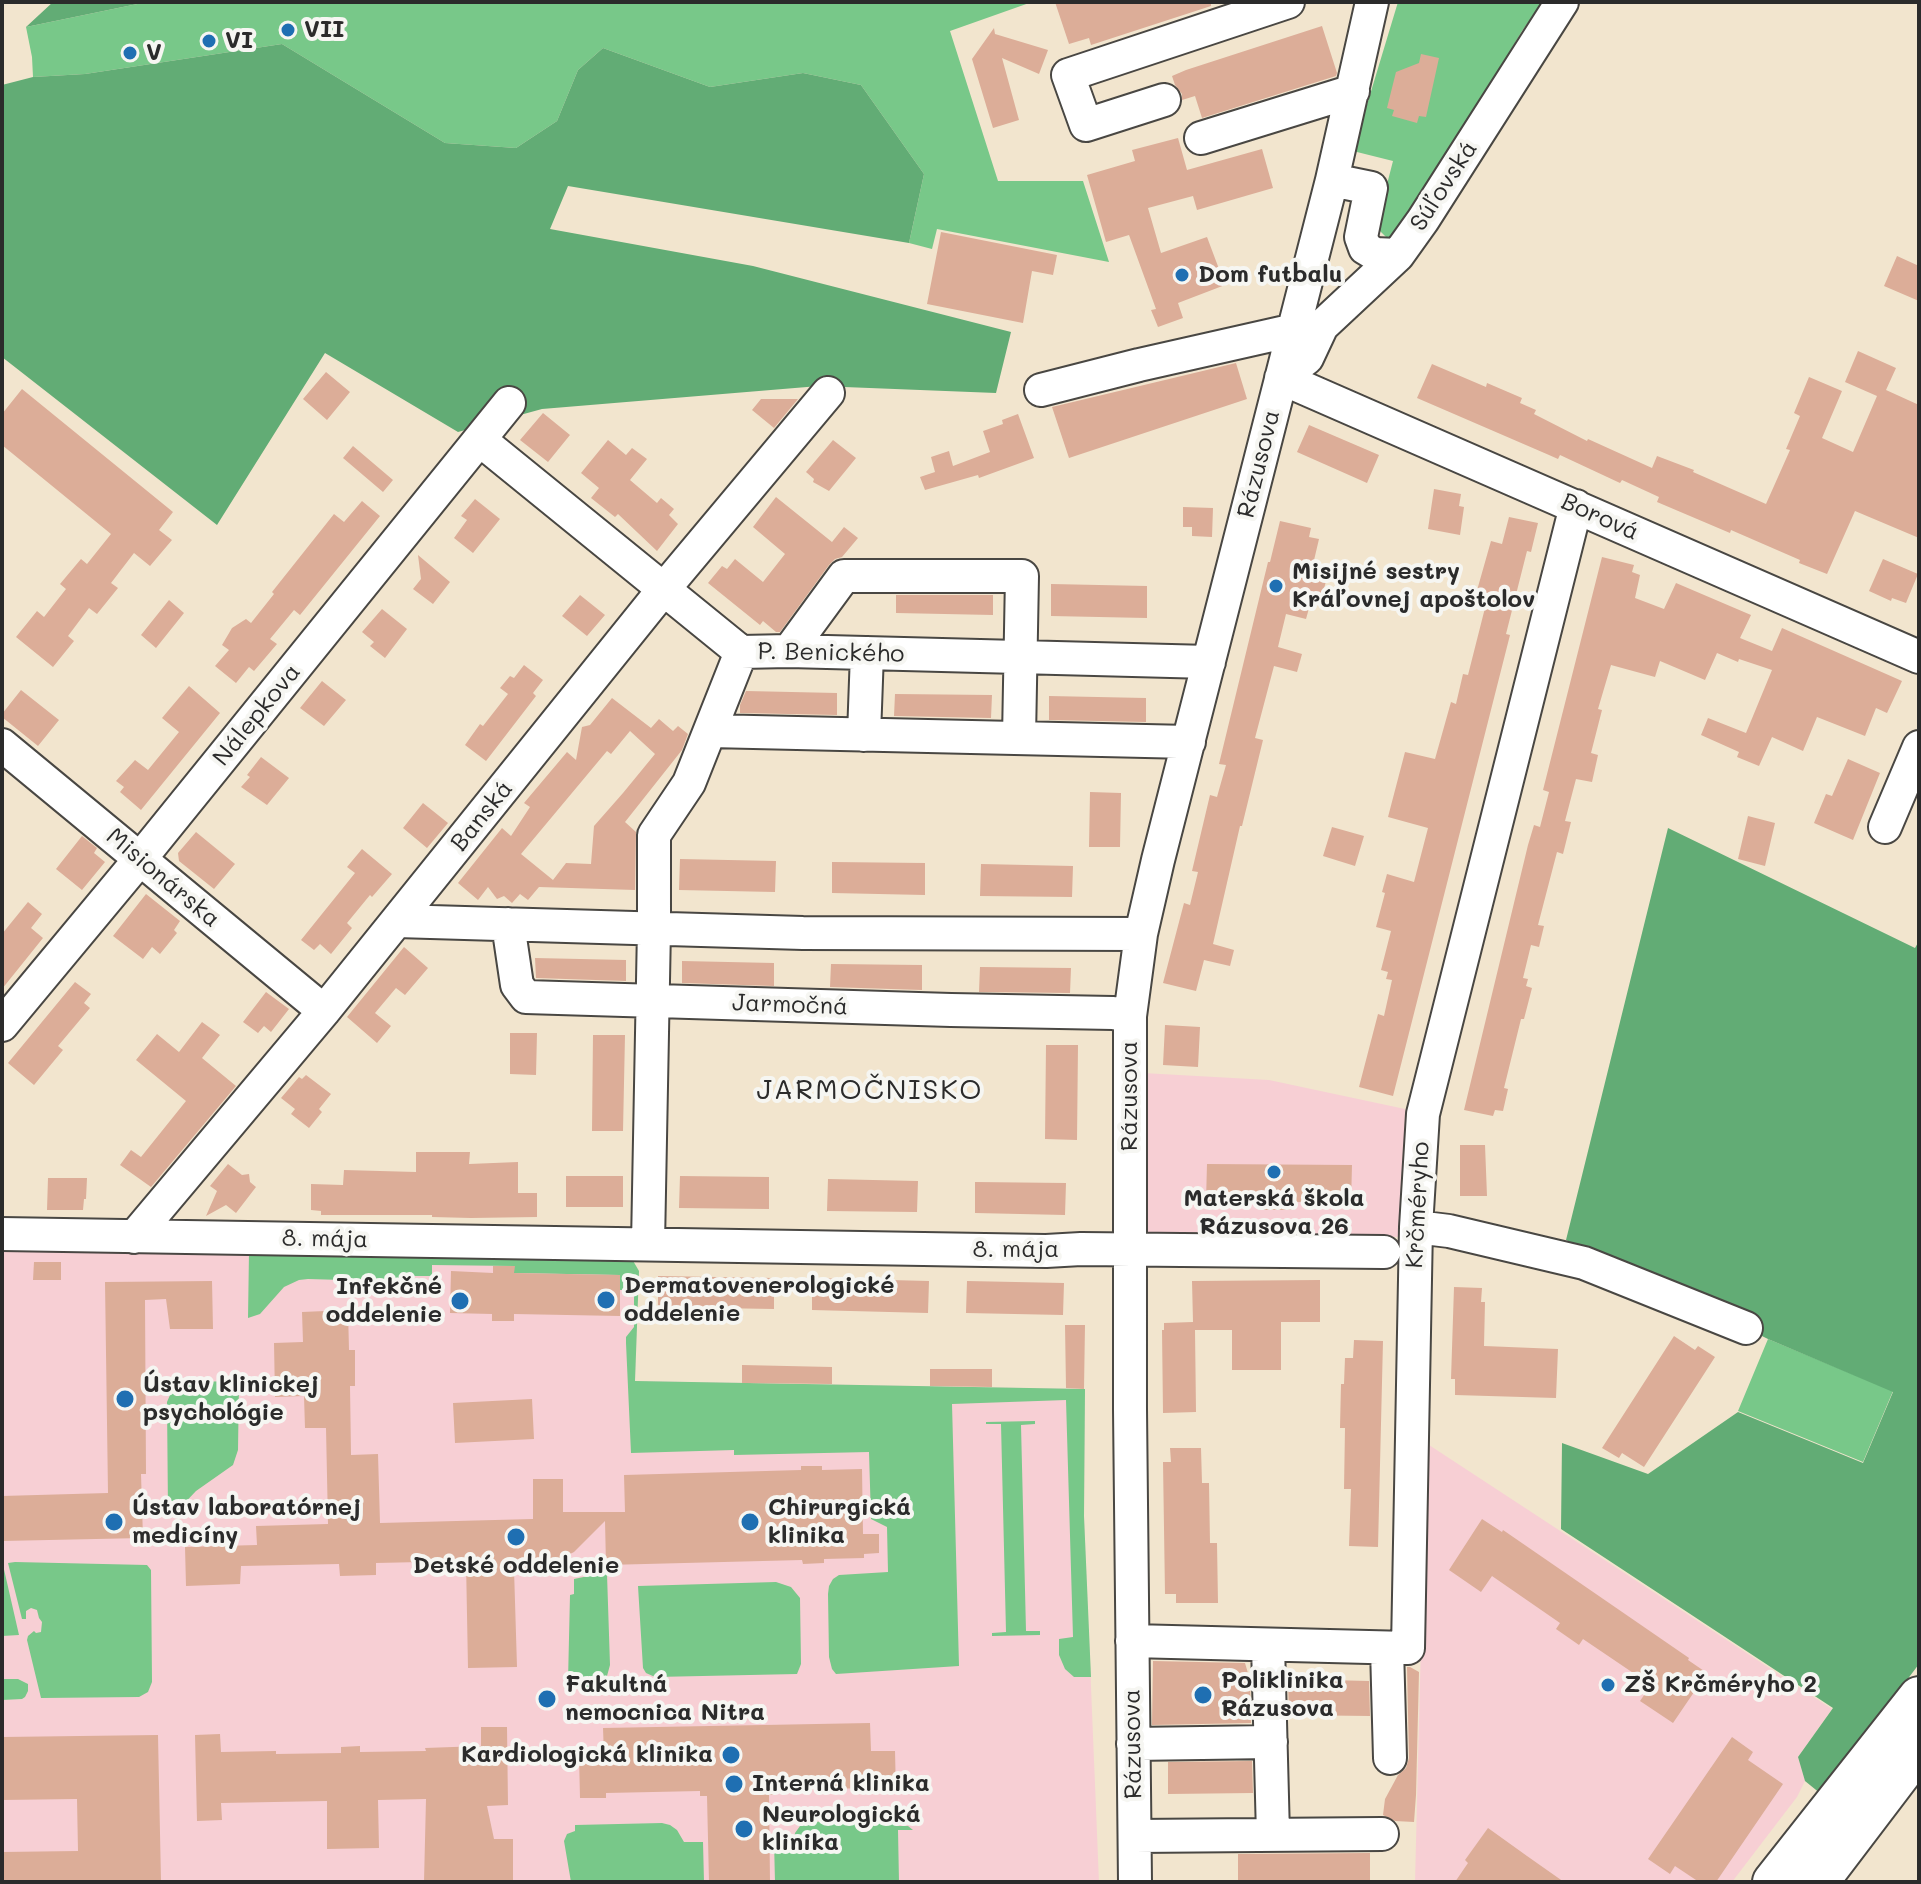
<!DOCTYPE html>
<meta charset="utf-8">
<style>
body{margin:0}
#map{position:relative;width:1921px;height:1884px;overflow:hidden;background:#f2e5ce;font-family:Mali,sans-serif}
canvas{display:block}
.frame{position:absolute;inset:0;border:4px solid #2b2b2b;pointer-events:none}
</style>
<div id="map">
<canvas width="1921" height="1884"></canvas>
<div class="frame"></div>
</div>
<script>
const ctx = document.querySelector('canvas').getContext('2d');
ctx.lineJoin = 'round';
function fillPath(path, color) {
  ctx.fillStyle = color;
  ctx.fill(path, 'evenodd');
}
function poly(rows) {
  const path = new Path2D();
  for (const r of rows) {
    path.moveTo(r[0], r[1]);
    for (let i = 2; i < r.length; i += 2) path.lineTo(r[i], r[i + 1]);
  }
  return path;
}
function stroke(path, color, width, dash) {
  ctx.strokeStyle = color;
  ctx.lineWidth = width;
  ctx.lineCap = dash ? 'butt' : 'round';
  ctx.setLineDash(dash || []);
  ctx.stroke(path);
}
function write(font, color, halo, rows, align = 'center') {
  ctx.font = font + ' Mali,sans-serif';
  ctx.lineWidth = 8;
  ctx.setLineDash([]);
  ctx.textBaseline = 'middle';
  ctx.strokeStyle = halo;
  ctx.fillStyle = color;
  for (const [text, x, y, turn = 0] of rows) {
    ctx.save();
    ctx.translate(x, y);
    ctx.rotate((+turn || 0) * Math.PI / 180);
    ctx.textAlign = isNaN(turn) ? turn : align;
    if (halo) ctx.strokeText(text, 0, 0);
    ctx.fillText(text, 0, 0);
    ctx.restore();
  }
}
const built = poly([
 [1143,1073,1269,1080,1405,1109,1403,1237,1147,1235],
 [2,1247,500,1258,639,1271,635,1381,1085,1389,1084,1516,1099,1882,2,1882],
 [1426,1443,1832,1709,1798,1757,1805,1781,1797,1797,1732,1882,1415,1882]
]);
const green = poly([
 [147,2,1032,2,950,31,998,181,1083,181,1109,262,937,229,932,249,909,243,924,174,861,85,803,73,710,87,603,48,578,70,557,121,516,148,445,143,282,44,85,74,33,77,32,57,26,27],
 [1398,2,1543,2,1522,31,1394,245,1376,227,1393,161,1353,151],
 [249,1252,632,1259,639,1271,635,1381,1085,1389,1084,1516,1091,1677,1074,1677,1065,1669,1059,1655,1059,1639,1073,1637,1066,1400,952,1404,959,1666,836,1674,832,1669,829,1657,828,1594,829,1586,833,1579,839,1575,888,1572,887,1527,871,1519,869,1452,734,1455,734,1450,631,1453,626,1343,626,1337,634,1327,634,1275,626,1275,625,1290,620,1290,620,1275,514,1273,514,1266,432,1265,432,1276,414,1276,414,1282,308,1279,299,1280,284,1287,260,1314,248,1318],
 [1768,1339,1893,1391,1863,1462,1738,1411],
 [239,1381,238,1450,233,1465,196,1491,177,1511,173,1513,168,1512,167,1402,173,1388,187,1382],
 [1035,1421,1035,1424,1021,1425,1026,1631,1040,1631,1040,1635,992,1636,992,1633,1006,1632,1001,1424,986,1424,986,1422],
 [15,1562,147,1565,151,1570,152,1682,148,1692,139,1697,41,1698,27,1640,28,1636,34,1631,36,1633,41,1632,42,1622,39,1618,37,1610,31,1608,26,1611,26,1619,22,1619,8,1563],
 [3,1565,19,1635,2,1636],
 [598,1574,607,1574,610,1665,607,1676,601,1683,592,1687,575,1687,569,1684,568,1681,570,1595,574,1594,574,1579],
 [776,1582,791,1587,800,1598,801,1664,797,1674,655,1677,646,1673,643,1668,638,1586],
 [2,1679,18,1679,28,1684,28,1691,25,1697,22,1699,2,1700],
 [896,1819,896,1826,908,1826,913,1830,898,1830,899,1882,775,1882,774,1841,794,1841,795,1833,800,1826,808,1822],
 [662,1823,670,1825,677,1830,684,1842,703,1842,704,1882,571,1882,564,1841,567,1834,575,1831,575,1825]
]);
const forest = poly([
 [53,2,147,2,26,27],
 [282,44,445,143,516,148,557,121,578,70,603,48,710,87,803,73,861,85,924,174,909,243,568,186,550,229,753,266,1011,332,996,393,819,386,542,409,458,432,325,353,217,525,2,357,2,85,33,77,85,74],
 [1668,828,1915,948,1919,941,1919,1664,1821,1794,1805,1781,1798,1757,1833,1708,1561,1529,1562,1443,1648,1474,1738,1412,1863,1463,1893,1392,1768,1339,1566,1240]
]);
const building = poly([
 [1055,2,1211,2,1211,6,1091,45,1089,38,1069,44],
 [1322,26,1337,73,1336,76,1202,118,1195,96,1182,100,1182,94,1175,85,1172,76,1186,70],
 [994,28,995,34,1048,50,1039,74,1002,58,1019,120,993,128,972,59],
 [1421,54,1439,58,1426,117,1419,116,1417,123,1392,116,1394,110,1387,108,1396,72,1419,63],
 [1178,138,1187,170,1262,149,1273,188,1197,210,1193,196,1148,208,1161,253,1207,237,1225,285,1178,303,1183,318,1158,327,1151,310,1156,309,1129,235,1106,242,1087,175,1135,161,1132,150],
 [941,232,1057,255,1053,275,1032,271,1023,323,927,304],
 [1897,256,1919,266,1919,301,1884,286],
 [1858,351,1896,368,1886,390,1919,405,1919,538,1855,511,1827,574,1799,563,1800,560,1731,530,1730,533,1657,502,1659,497,1622,480,1620,483,1560,455,1558,459,1549,455,1417,398,1432,364,1486,387,1487,383,1522,398,1520,403,1536,410,1534,414,1587,441,1588,439,1652,468,1657,456,1694,470,1693,472,1766,504,1790,450,1786,449,1800,416,1794,413,1809,377,1842,391,1822,438,1853,452,1877,396,1845,382],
 [1236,363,1247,399,1069,458,1052,407],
 [326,372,350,392,327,420,303,399],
 [22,389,173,512,159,530,172,540,150,566,134,553,111,583,118,588,97,614,89,608,68,636,74,641,53,667,16,637,37,611,44,617,66,589,60,584,81,559,87,564,111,534,2,445,2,414],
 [761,399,798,399,774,428,752,410],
 [543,413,570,435,548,462,520,440],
 [1018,414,1034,458,979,478,978,475,925,490,920,477,935,472,931,457,949,451,953,466,990,452,983,431,1003,424,1002,420],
 [1309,425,1379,455,1367,483,1297,452],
 [608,440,626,455,632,448,647,459,630,480,657,503,661,498,674,509,669,515,678,524,657,551,618,514,615,517,591,498,599,488,581,473],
 [833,440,856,458,829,491,813,482,814,479,806,472],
 [353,446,393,480,383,492,343,458],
 [1434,489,1461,494,1459,506,1464,507,1460,535,1428,529],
 [776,497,832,542,844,527,858,538,842,557,835,559,829,565,780,632,776,632,763,621,760,625,708,583,722,566,727,569,735,559,763,582,785,554,753,527],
 [475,499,500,519,473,553,454,538,467,520,461,516],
 [362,501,380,516,300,615,294,610,270,639,277,644,254,671,249,667,236,683,215,666,229,650,222,645,232,628,246,619,251,623,274,594,272,592,334,514,344,522],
 [1183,507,1213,508,1212,537,1192,536,1192,527,1183,527],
 [1509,517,1538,523,1531,552,1527,551,1506,634,1510,635,1393,1096,1359,1087,1378,1014,1384,1016,1392,980,1386,979,1388,972,1381,970,1391,931,1376,927,1385,893,1382,892,1387,874,1414,882,1428,828,1388,817,1405,752,1435,759,1451,702,1456,704,1463,674,1468,675,1486,604,1474,601,1491,541,1502,544],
 [1280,521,1311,528,1309,537,1319,539,1311,573,1327,577,1322,597,1313,594,1306,619,1286,614,1278,647,1302,654,1297,672,1274,666,1255,738,1263,740,1242,826,1240,826,1213,944,1234,950,1230,966,1204,960,1196,991,1163,983,1184,903,1190,905,1198,872,1192,871,1210,795,1217,797,1226,765,1219,764,1268,562,1270,562],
 [418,555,450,582,433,604,413,589,421,579],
 [1602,557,1634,565,1632,572,1640,575,1635,598,1664,609,1676,583,1751,615,1740,638,1772,651,1782,628,1902,681,1887,713,1876,708,1865,736,1817,717,1803,751,1772,737,1759,766,1737,757,1739,752,1701,735,1708,718,1746,733,1772,670,1739,659,1738,662,1717,653,1705,680,1660,661,1655,677,1611,665,1598,709,1602,710,1591,753,1598,755,1592,782,1576,779,1565,821,1571,822,1563,854,1557,852,1538,925,1544,926,1539,947,1531,945,1523,978,1528,979,1526,986,1532,988,1524,1019,1521,1019,1504,1088,1508,1089,1503,1111,1495,1110,1493,1116,1464,1110,1528,845,1534,825,1540,827,1549,792,1543,790],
 [1883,559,1918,574,1906,603,1892,598,1891,601,1869,591],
 [1051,584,1147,586,1147,618,1051,616],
 [580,595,605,615,587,636,562,616],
 [896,595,993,595,993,615,896,613],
 [169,600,184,613,156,648,141,635],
 [382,609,407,629,385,658,370,646,374,642,362,632],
 [524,665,543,680,533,693,536,696,486,761,465,745,480,724,483,726,508,694,500,688,510,676,514,678],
 [322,681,346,700,324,726,300,708],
 [189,686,220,713,141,810,120,792,124,787,116,781,135,760,148,770,179,732,162,718],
 [21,690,59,720,38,746,2,717,2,714],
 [746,691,837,693,837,715,740,713,740,705],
 [895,694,992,695,991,718,894,716],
 [1049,696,1146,698,1146,722,1049,720],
 [612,698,651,728,659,719,673,731,678,726,688,734,682,750,625,822,636,832,635,890,539,887,528,900,520,894,512,903,504,896,497,899,488,887,478,900,458,883,502,828,511,836,530,807,524,803,567,752,576,760,582,727,590,725],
 [630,731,655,754,623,793,594,826,591,864,566,863,553,880,521,854,607,751,611,754],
 [261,757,289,778,267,805,241,787,250,777,247,775],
 [1848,759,1880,773,1853,840,1814,823,1826,794,1832,796],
 [1090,792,1121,793,1120,847,1089,847],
 [423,803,448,823,427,848,403,828],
 [1748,816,1775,823,1765,866,1738,859],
 [1332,827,1364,836,1355,866,1323,856],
 [196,832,235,864,214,889,179,861,178,853],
 [82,836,97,848,94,853,105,862,82,890,56,869],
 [362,849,392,874,372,897,370,895,347,923,352,928,331,954,320,944,314,950,301,940,355,873,347,867],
 [680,859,776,861,775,892,679,890],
 [832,862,925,863,925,895,832,893],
 [981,864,1073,866,1072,897,980,896],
 [146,894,180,921,174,930,177,933,160,954,152,947,143,959,113,936],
 [28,902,42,914,31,928,43,938,2,989,2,934],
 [404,947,428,968,405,995,396,988,375,1013,391,1026,377,1043,347,1017],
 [535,958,626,960,626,981,536,978],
 [682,961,774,963,774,986,682,983],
 [831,964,922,965,922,990,830,987],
 [980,967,1071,968,1070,993,979,992],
 [75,982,91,994,84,1003,90,1008,58,1046,63,1050,34,1085,8,1063],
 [266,992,289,1009,271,1032,264,1026,258,1033,243,1022],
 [202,1022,220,1035,202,1058,236,1086,151,1187,120,1165,131,1150,141,1157,186,1101,136,1060,157,1034,179,1052],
 [1165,1025,1200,1027,1198,1067,1163,1065],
 [510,1033,537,1033,536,1075,510,1074],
 [593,1035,625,1035,623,1131,592,1131],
 [1046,1045,1078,1045,1077,1140,1045,1139],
 [306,1075,331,1094,319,1109,322,1112,309,1128,291,1114,295,1109,281,1098,299,1077,302,1079],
 [1460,1145,1485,1145,1487,1196,1460,1196],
 [416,1152,470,1152,469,1164,518,1162,518,1193,537,1193,537,1217,471,1218,432,1217,432,1215,321,1215,321,1211,311,1210,311,1184,343,1185,344,1170,416,1172],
 [228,1164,242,1175,249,1174,250,1182,256,1187,236,1213,226,1205,206,1216,217,1191,210,1186],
 [1207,1164,1352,1165,1351,1203,1294,1202,1294,1210,1264,1210,1264,1202,1206,1201],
 [566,1176,623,1176,623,1207,566,1207],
 [680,1176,769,1177,769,1209,679,1208],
 [48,1178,87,1178,86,1199,84,1199,83,1210,47,1210],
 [828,1179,918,1181,917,1212,827,1211],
 [975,1182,1066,1183,1065,1215,975,1213],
 [34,1262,61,1262,61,1280,33,1280],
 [493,1266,515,1266,514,1273,620,1275,620,1316,514,1314,514,1321,492,1321,492,1314,450,1313,451,1271,493,1273],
 [658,1276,774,1278,774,1309,658,1307],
 [812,1278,929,1281,928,1313,812,1310],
 [1320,1280,1320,1322,1281,1322,1281,1370,1232,1370,1232,1330,1195,1330,1196,1412,1163,1413,1162,1330,1164,1330,1164,1323,1193,1322,1192,1281],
 [212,1281,213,1329,170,1329,166,1299,145,1300,146,1474,141,1474,143,1538,2,1541,2,1496,108,1493,105,1282],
 [967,1281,1064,1283,1063,1315,966,1313],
 [1454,1287,1482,1288,1481,1302,1485,1302,1484,1346,1558,1349,1556,1398,1455,1395,1455,1379,1451,1379],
 [348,1310,349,1350,355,1350,355,1386,350,1386,351,1455,378,1454,380,1523,533,1519,533,1479,563,1479,563,1512,625,1512,624,1475,801,1470,801,1466,822,1466,822,1470,862,1469,863,1534,879,1534,879,1553,864,1554,864,1558,824,1559,824,1563,803,1564,802,1560,606,1565,605,1521,574,1552,562,1558,562,1568,514,1569,517,1667,468,1668,466,1561,376,1563,376,1575,340,1576,339,1564,241,1566,240,1584,186,1586,185,1547,257,1545,256,1526,328,1524,326,1428,305,1428,304,1396,275,1397,274,1343,303,1342,302,1312],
 [1065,1325,1085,1325,1084,1389,1066,1388],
 [1674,1336,1695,1350,1698,1346,1715,1357,1644,1467,1622,1453,1619,1458,1602,1448],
 [1354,1340,1383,1341,1378,1547,1349,1546,1351,1489,1344,1489,1345,1428,1340,1428,1341,1384,1344,1384,1345,1358,1353,1358],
 [742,1365,832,1367,832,1384,742,1383],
 [930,1369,992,1369,992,1387,930,1386],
 [532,1399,534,1439,455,1443,453,1403],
 [1170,1448,1201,1448,1202,1483,1209,1483,1210,1543,1217,1543,1218,1603,1176,1603,1176,1594,1165,1594,1163,1462,1171,1462],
 [1482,1519,1502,1532,1503,1530,1689,1658,1688,1660,1707,1673,1673,1723,1640,1701,1651,1685,1583,1639,1579,1645,1556,1629,1560,1623,1492,1576,1481,1592,1449,1570],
 [1153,1661,1245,1663,1250,1680,1251,1723,1152,1725],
 [1407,1667,1410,1667,1419,1672,1416,1795,1414,1822,1395,1821,1383,1815,1385,1799,1398,1775,1406,1768,1409,1758],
 [1288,1679,1369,1681,1370,1716,1289,1715],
 [870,1723,871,1751,895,1751,896,1793,870,1793,870,1788,775,1790,775,1795,769,1795,770,1882,709,1882,707,1796,700,1796,700,1791,606,1793,606,1798,580,1798,579,1756,604,1756,603,1728],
 [481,1727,507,1727,508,1805,487,1806,494,1839,513,1839,513,1882,424,1882,426,1799,378,1800,379,1848,327,1849,327,1801,221,1803,222,1820,197,1821,195,1735,220,1734,221,1752,276,1751,276,1754,341,1753,341,1747,360,1746,360,1752,426,1751,425,1748,481,1746],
 [158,1735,161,1882,2,1882,2,1852,78,1851,77,1799,2,1800,2,1737],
 [1732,1737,1753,1752,1748,1760,1783,1784,1716,1882,1699,1882,1675,1866,1670,1874,1648,1859],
 [1252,1761,1253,1793,1168,1794,1168,1762],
 [1488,1828,1527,1856,1564,1882,1455,1882,1468,1863,1465,1860],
 [1370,1853,1370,1881,1238,1882,1238,1854]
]);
const minor = poly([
 [1164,100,1086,125,1068,75,1288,2],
 [1201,138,1353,91],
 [1332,180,1371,188,1361,237,1365,248,1375,254,1398,255,1423,220,1562,2],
 [1398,255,1322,326,1307,358,1281,378,1919,657],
 [1041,390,1139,365,1294,330],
 [480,440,741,652,789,651,1209,662],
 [789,651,844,576,1022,576,1019,738],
 [710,731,1189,742],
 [864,735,867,653],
 [2,745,324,1011],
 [1885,827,1919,747],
 [397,921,803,933,1141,934],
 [508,924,517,985,526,997,951,1010,1113,1013,1130,1016],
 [2,1025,140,859,509,403],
 [1416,1227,1449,1231,1584,1263,1746,1328],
 [2,1234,1046,1251,1081,1249,1384,1252],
 [134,1237,324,1011,663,590,828,393],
 [648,1244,654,928,654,835,689,783,741,652],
 [1132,1641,1408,1648,1416,1227,1423,1114,1576,506],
 [1268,1645,1273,1835],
 [1387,1648,1390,1758],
 [1133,1744,1271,1742],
 [1135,1836,1382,1834],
 [1135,1882,1130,1409,1130,1016,1141,934,1158,860,1332,180,1372,2]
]);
const major = poly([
 [1773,1882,1919,1697],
 [1818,1882,1919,1749]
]);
const markers = [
 [288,30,8,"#1f6fb2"],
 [209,41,8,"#1f6fb2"],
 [130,53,8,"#1f6fb2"],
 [1182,275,8,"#1f6fb2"],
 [1276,586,8,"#1f6fb2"],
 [1274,1172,8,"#1f6fb2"],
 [606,1300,10,"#1f6fb2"],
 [460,1301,10,"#1f6fb2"],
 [125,1399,10,"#1f6fb2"],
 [114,1522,10,"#1f6fb2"],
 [750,1522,10,"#1f6fb2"],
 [516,1537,10,"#1f6fb2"],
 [1608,1685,8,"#1f6fb2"],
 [1203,1695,10,"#1f6fb2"],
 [547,1699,10,"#1f6fb2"],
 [731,1755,10,"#1f6fb2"],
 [734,1784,10,"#1f6fb2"],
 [744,1829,10,"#1f6fb2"]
];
const poiNames = [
 ["VII",304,30],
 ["VI",225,41],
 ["V",146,53],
 ["Dom futbalu",1198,275],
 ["Misijné sestry",1292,572],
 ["Kráľovnej apoštolov",1292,600],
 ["Materská škola",1274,1199,"center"],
 ["Rázusova 26",1274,1227,"center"],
 ["Dermatovenerologické",624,1286],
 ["oddelenie",624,1314],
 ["Infekčné",442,1287,"right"],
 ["oddelenie",442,1315,"right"],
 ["Ústav klinickej",143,1385],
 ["psychológie",143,1413],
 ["Ústav laboratórnej",132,1508],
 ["medicíny",132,1536],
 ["Chirurgická",768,1508],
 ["klinika",768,1536],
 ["Detské oddelenie",516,1566,"center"],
 ["Poliklinika",1221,1681],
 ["Rázusova",1221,1709],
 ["Fakultná",565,1685],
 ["nemocnica Nitra",565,1713],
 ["ZŠ Krčméryho 2",1624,1685],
 ["Kardiologická klinika",713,1755,"right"],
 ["Interná klinika",752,1784],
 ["Neurologická",762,1815],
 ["klinika",762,1843]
];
const streetNames = [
 ["Súľovská",1444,186,-57],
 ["Rázusova",1259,464,-76],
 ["Borová",1600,517,24],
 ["P. Benického",831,653,1],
 ["Nálepkova",257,715,-51],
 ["Banská",482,816,-51],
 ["Misionárska",163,878,40],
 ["Jarmočná",790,1005,2],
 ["Rázusova",1130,1096,-90],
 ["Krčméryho",1418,1205,-87],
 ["8. mája",325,1239,1],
 ["8. mája",1016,1250],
 ["Rázusova",1133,1744,-91]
];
const quarterNames = [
 ["JARMOČNISKO",870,1090]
];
fillPath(built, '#f7cfd4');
fillPath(green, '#78c889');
fillPath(forest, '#62ac75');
fillPath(building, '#dcad98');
stroke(minor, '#494743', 36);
stroke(major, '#494743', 44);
stroke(minor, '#fff', 32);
stroke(major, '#fff', 40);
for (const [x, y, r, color] of markers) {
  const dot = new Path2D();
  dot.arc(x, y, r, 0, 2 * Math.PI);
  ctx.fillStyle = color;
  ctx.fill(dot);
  stroke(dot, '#f6f6f2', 3);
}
write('bold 24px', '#2b2b2b', '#f6f6f2', poiNames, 'left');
write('24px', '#2b2b2b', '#f6f6f2', streetNames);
ctx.letterSpacing = '2px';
write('28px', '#2b2b2b', '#f6f6f2', quarterNames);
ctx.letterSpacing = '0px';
</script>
